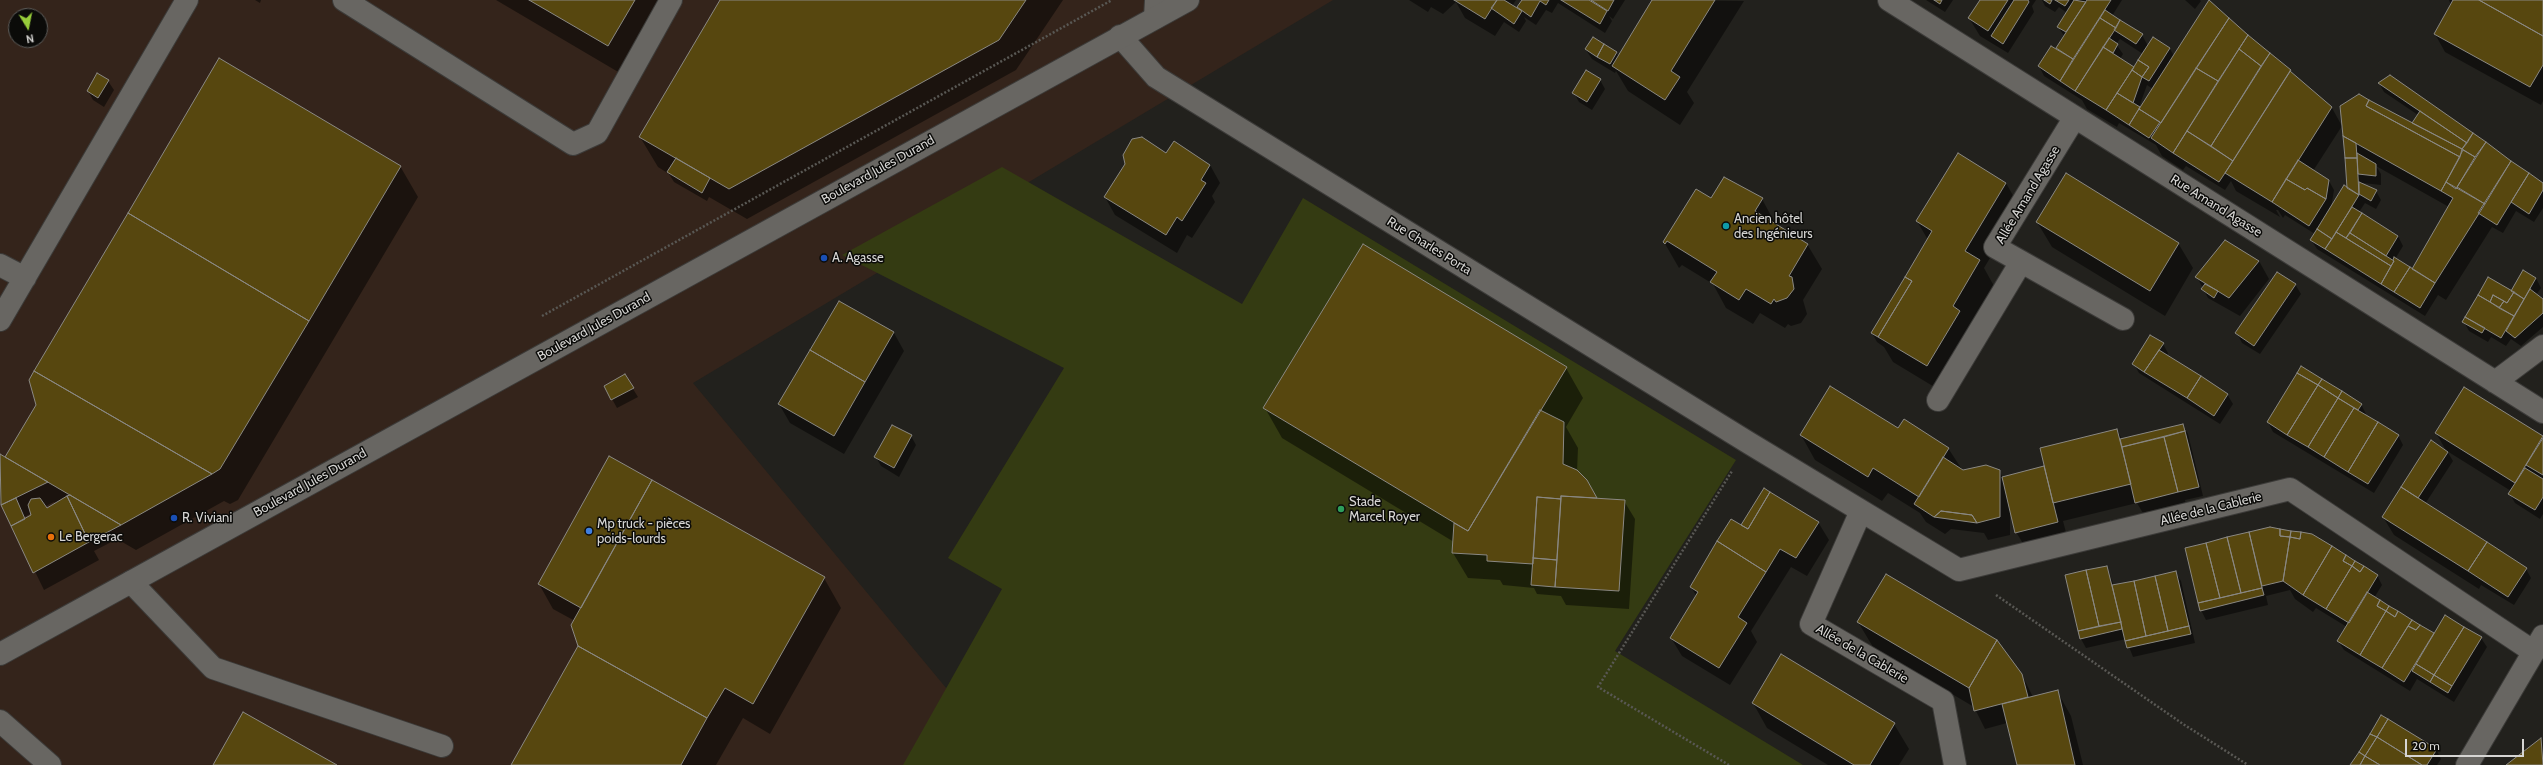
<!DOCTYPE html>
<meta charset="utf-8">
<style>
body{margin:0}
#map{position:relative;width:2543px;height:765px;overflow:hidden;background:#22211d;font-family:Cabin,sans-serif}
canvas{display:block}
.north{position:absolute;left:8px;top:8px;width:40px;height:40px;box-sizing:border-box;background:#0b0b09;border:1px solid #5c5c5a;border-radius:50%;rotate:170deg;font-size:11px;font-weight:700;line-height:16px;text-align:center;color:#d6d5d3}
.north::after{content:'';display:block;margin:auto;width:14px;height:18px;background:#96cc3a;clip-path:polygon(50% 0,100% 100%,50% 72%,0 100%)}
.scale{position:absolute;left:2405px;top:739px;width:119px;height:18px;box-sizing:border-box;border:2px solid #d6d5d3;border-top:0;padding-left:5px;font-size:12px;line-height:14px;white-space:nowrap;color:#d6d5d3;-webkit-text-stroke:3px #0b0b09;paint-order:stroke}
</style>
<div id="map">
<canvas width="2543" height="765"></canvas>
<div class="north">N</div>
<div class="scale">20 m</div>
</div>
<script>
const ctx = document.querySelector('canvas').getContext('2d');
ctx.lineJoin = 'round';
function fillPath(path, color) {
  ctx.fillStyle = color;
  ctx.fill(path, 'evenodd');
}
function poly(rows) {
  const path = new Path2D();
  for (const r of rows) {
    path.moveTo(r[0], r[1]);
    for (let i = 2; i < r.length; i += 2) path.lineTo(r[i], r[i + 1]);
  }
  return path;
}
function stroke(path, color, width, dash) {
  ctx.strokeStyle = color;
  ctx.lineWidth = width;
  ctx.lineCap = dash ? 'butt' : 'round';
  ctx.setLineDash(dash || []);
  ctx.stroke(path);
}
function write(font, color, halo, rows, align = 'center') {
  ctx.font = font + ' Cabin,sans-serif';
  ctx.lineWidth = 3;
  ctx.setLineDash([]);
  ctx.textBaseline = 'middle';
  ctx.strokeStyle = halo;
  ctx.fillStyle = color;
  for (const [text, x, y, turn = 0] of rows) {
    ctx.save();
    ctx.translate(x, y);
    ctx.rotate((+turn || 0) * Math.PI / 180);
    ctx.textAlign = isNaN(turn) ? turn : align;
    if (halo) ctx.strokeText(text, 0, 0);
    ctx.fillText(text, 0, 0);
    ctx.restore();
  }
}
const industrial = poly([
 [0,0,1333,0,693,383,1010,765,0,765],
 [16,16,40,16,40,40,16,40]
]);
const green = poly([
 [1002,167,1242,304,1303,198,1736,460,1615,651,1803,765,903,765,1002,589,948,558,1064,368,842,255]
]);
const shadow = poly([
 [255,0,261,0,260,3],
 [496,0,670,0,625,76],
 [721,0,1063,0,1016,70,747,219,709,197,707,201,674,182,669,174,658,167,640,137],
 [1409,0,1516,0,1512,6,1521,12,1518,7,1523,0,1625,0,1613,19,1609,16,1612,21,1605,33,1558,3,1552,13,1546,10,1536,25,1524,17,1526,21,1519,32,1504,22,1495,36,1465,18,1456,2,1443,14,1431,7,1428,12],
 [1653,0,1744,1,1687,92,1694,103,1680,125,1628,91,1616,71,1615,73,1592,59,1586,50,1616,53,1619,57],
 [1926,0,1953,0,1945,12],
 [1981,0,2036,0,2032,6,2034,12,2008,53,1980,36,1969,18],
 [2042,0,2122,0,2112,16,2142,35,2148,46,2153,39,2170,49,2174,56,2228,19,2332,108,2342,126,2313,171,2329,181,2334,190,2331,208,2349,189,2342,107,2412,124,2418,115,2384,92,2379,83,2390,76,2543,185,2543,208,2534,222,2516,211,2503,233,2492,227,2446,300,2438,295,2425,316,2317,249,2311,240,2315,234,2285,215,2283,218,2278,210,2276,210,2280,217,2236,191,2231,181,2225,190,2186,166,2183,170,2162,156,2156,145,2119,123,2117,127,2087,109,2082,100,2044,76,2039,66,2056,50,2065,37,2058,27,2067,13,2059,7,2055,12,2045,6],
 [2120,39,2143,54,2134,68,2120,59,2123,54,2116,44],
 [2147,85,2153,89,2139,111,2138,110],
 [2376,166,2449,207,2413,270,2395,259,2403,246,2398,236,2359,212,2365,203,2376,209,2381,200,2376,191,2363,185,2363,183,2381,185,2381,174],
 [2185,0,2200,0,2201,1,2195,9],
 [2449,0,2543,0,2543,101,2541,105,2445,52,2435,34,2451,5],
 [1600,80,1605,89,1592,110,1579,102,1574,93],
 [108,81,114,90,104,107,93,100,88,91],
 [1167,154,1210,165,1220,183,1212,196,1215,202,1192,238,1187,235,1177,253,1115,215,1105,197],
 [400,166,418,197,238,500,230,504,224,501,136,550,117,539,94,551,99,560,44,590,0,500,0,455,6,459],
 [54,502,57,503,47,509,46,506],
 [32,513,32,515,25,519,24,517],
 [2006,183,2020,208,1984,268,1994,286,1941,391,1893,362,1884,347,1877,342,1872,333,1928,240,1917,221],
 [1762,199,1776,225,1807,244,1822,269,1803,300,1807,314,1801,323,1791,326,1788,324,1785,328,1760,313,1753,324,1726,308,1713,284,1682,265,1679,268,1664,242,1711,200],
 [2037,222,2178,243,2193,268,2165,316,2052,247],
 [2259,261,2269,279,2240,316,2208,298,2197,277],
 [2536,278,2541,288,2536,295,2543,301,2543,327,2521,346,2511,339,2506,346,2491,337,2488,342,2469,331,2464,322],
 [2295,284,2301,294,2260,354,2242,343,2237,333],
 [839,302,894,333,904,351,844,454,790,423,779,404],
 [2163,344,2168,353,2167,356,2227,394,2233,404,2220,424,2139,373,2134,364],
 [2301,367,2361,404,2366,414,2365,415,2398,435,2403,445,2374,493,2273,432,2268,422],
 [1566,368,1583,398,1566,427,1578,448,1577,472,1586,480,1597,499,1624,501,1635,519,1629,609,1566,605,1561,596,1537,594,1534,588,1503,585,1500,580,1468,578,1453,553,1454,542,1282,438,1265,408],
 [625,376,638,397,617,408,612,399],
 [2464,388,2543,437,2543,514,2540,519,2515,503,2510,494,2511,491,2447,451,2453,461,2425,504,2526,569,2531,578,2514,605,2481,585,2479,589,2394,535,2383,517,2447,452,2436,433],
 [2183,425,2188,434,2203,496,2185,500,2187,510,2147,520,2137,503,2063,521,2068,540,2027,550,2016,532,2010,508,2010,535,1988,540,1984,533,1951,529,1945,534,1926,522,1920,513,1888,493,1882,501,1815,460,1801,435,1898,430,1948,448,1963,471,1999,470,2003,478,2045,467,2117,430,2122,439],
 [911,436,916,445,899,477,881,466,876,457],
 [1818,522,1829,540,1807,576,1791,567,1751,631,1757,642,1730,685,1682,656,1671,638,1697,597,1691,587],
 [2270,528,2377,575,2382,585,2374,598,2435,634,2446,616,2481,638,2487,647,2454,702,2417,679,2410,691,2344,650,2338,641,2347,627,2316,608,2313,612,2295,599,2290,590,2266,596,2268,605,2206,620,2201,610,2186,548],
 [2107,567,2114,586,2175,572,2181,581,2195,643,2133,657,2126,639,2086,648,2081,639,2066,576],
 [824,578,841,608,770,734,743,718,716,765,513,765,579,646,575,621,553,609,539,584],
 [1858,622,2022,675,2033,697,2057,691,2071,716,2083,765,2018,765,2007,723,1985,729,1974,707,1873,647],
 [1781,655,1894,724,1909,749,1899,765,1828,765,1767,728,1753,703],
 [2542,739,2543,765,2508,765],
 [2436,749,2441,759,2437,765,2352,765]
]);
const building = poly([
 [529,0,635,0,608,46,529,0],
 [720,0,1026,0,999,40,729,189,639,137,720,0],
 [1454,0,1497,0,1485,19,1454,0],
 [1497,0,1504,0,1522,11,1514,24,1491,8,1497,0],
 [1522,0,1549,0,1546,5,1540,1,1531,17,1517,7,1522,0],
 [1561,0,1589,0,1607,11,1600,24,1561,0],
 [1591,0,1614,0,1608,11,1591,0],
 [1652,0,1715,0,1671,71,1680,77,1665,100,1612,66,1652,0],
 [1934,0,1942,0,1940,4,1934,0],
 [1980,0,2008,0,1988,31,1968,18,1980,0],
 [2014,0,2028,0,2029,2,2003,44,1991,36,2014,0],
 [2044,0,2052,0,2050,4,2044,0],
 [2055,0,2069,0,2065,6,2055,0],
 [2074,0,2086,2,2066,32,2057,27,2074,0],
 [2087,0,2111,0,2073,59,2056,48,2087,0],
 [2209,0,2229,18,2161,123,2139,109,2209,0],
 [2453,0,2479,0,2543,36,2543,65,2530,87,2434,34,2453,0],
 [2479,0,2543,0,2543,36,2479,0],
 [2105,10,2120,20,2116,28,2100,18,2105,10],
 [2100,18,2116,28,2075,91,2060,81,2100,18],
 [2229,18,2248,35,2218,81,2196,68,2229,18],
 [2120,20,2143,34,2136,44,2114,30,2120,20],
 [2248,35,2270,53,2261,66,2239,49,2248,35],
 [1593,37,1604,44,1597,57,1585,49,1593,37],
 [2153,37,2170,48,2149,81,2142,77,2149,67,2138,60,2153,37],
 [2109,38,2118,44,2113,53,2103,47,2109,38],
 [1604,44,1617,52,1610,64,1597,57,1604,44],
 [2051,46,2073,59,2060,81,2038,66,2051,46],
 [2103,47,2134,67,2106,110,2075,91,2103,47],
 [2239,49,2261,66,2211,146,2187,131,2239,49],
 [2270,53,2291,70,2233,161,2211,146,2270,53],
 [219,58,401,166,309,321,128,213,219,58],
 [2138,60,2149,67,2142,77,2132,70,2138,60],
 [2196,68,2218,81,2173,153,2151,138,2196,68],
 [1586,70,1601,79,1587,102,1572,93,1586,70],
 [2132,70,2142,77,2133,103,2117,93,2132,70],
 [2290,71,2332,107,2272,202,2225,173,2290,71],
 [97,73,109,80,98,98,87,91,97,73],
 [2390,75,2473,133,2467,143,2378,83,2390,75],
 [2117,93,2140,107,2129,125,2106,110,2117,93],
 [2359,94,2369,100,2366,106,2460,157,2441,191,2343,136,2340,106,2359,94],
 [2369,100,2462,149,2460,157,2366,106,2369,100],
 [2139,109,2160,122,2149,138,2129,125,2139,109],
 [2420,111,2467,143,2462,149,2412,123,2420,111],
 [2187,131,2233,161,2219,182,2173,153,2187,131],
 [2473,133,2486,142,2475,157,2462,149,2473,133],
 [2343,136,2356,143,2357,158,2345,158,2343,136],
 [1142,137,1166,153,1174,141,1210,165,1201,180,1206,183,1182,221,1177,217,1166,235,1104,197,1125,164,1123,155,1132,139,1142,137],
 [2486,142,2511,161,2485,204,2457,187,2486,142],
 [2463,150,2475,157,2456,189,2446,182,2463,150],
 [1958,153,2006,183,1965,251,1980,260,1953,306,1960,311,1927,366,1878,337,1912,281,1905,277,1932,231,1916,221,1958,153],
 [2357,153,2376,164,2376,176,2358,174,2357,153],
 [676,158,710,178,702,193,667,172,676,158],
 [2345,158,2357,158,2359,195,2347,188,2345,158],
 [2298,160,2329,180,2326,199,2307,188,2305,190,2286,179,2298,160],
 [2511,161,2529,173,2497,225,2478,213,2511,161],
 [2066,173,2179,243,2150,291,2036,222,2066,173],
 [2529,173,2543,183,2543,190,2529,214,2511,202,2529,173],
 [1724,177,1763,198,1755,211,1808,244,1789,276,1792,277,1794,289,1787,298,1776,302,1774,299,1771,304,1746,289,1739,300,1710,282,1717,272,1667,241,1665,244,1663,242,1696,189,1711,198,1724,177],
 [2286,179,2305,190,2307,188,2326,199,2309,226,2272,202,2286,179],
 [2359,182,2377,190,2371,201,2359,194,2359,182],
 [2446,182,2485,204,2435,283,2412,269,2453,198,2441,191,2446,182],
 [2344,185,2359,195,2332,239,2317,229,2344,185],
 [2352,207,2362,213,2346,238,2336,232,2352,207],
 [128,213,309,321,220,469,212,474,34,371,128,213],
 [2362,213,2398,236,2386,256,2350,233,2362,213],
 [2317,229,2332,239,2325,249,2310,240,2317,229],
 [2336,232,2391,266,2381,284,2325,249,2336,232],
 [2350,233,2394,261,2391,266,2346,238,2350,233],
 [2225,240,2259,261,2229,298,2195,277,2225,240],
 [1363,244,1567,367,1468,531,1263,408,1363,244],
 [2394,257,2410,267,2394,292,2381,284,2394,261,2393,260,2394,257],
 [2410,267,2435,283,2420,308,2394,292,2410,267],
 [2523,270,2536,278,2524,299,2511,291,2523,270],
 [2277,272,2296,284,2254,346,2235,333,2277,272],
 [1905,277,1912,281,1878,337,1871,333,1905,277],
 [2488,277,2514,292,2507,303,2493,295,2490,302,2478,295,2488,277],
 [2205,284,2218,291,2214,298,2201,289,2205,284],
 [2530,289,2543,299,2543,313,2515,338,2506,331,2530,289],
 [2514,292,2524,299,2514,316,2499,308,2504,301,2507,303,2514,292],
 [2478,295,2514,316,2501,338,2465,317,2478,295],
 [2493,295,2504,301,2499,308,2490,302,2493,295],
 [839,301,894,332,865,382,810,350,839,301],
 [2465,317,2485,328,2482,333,2462,322,2465,317],
 [2150,335,2164,343,2144,372,2132,364,2150,335],
 [810,350,865,382,834,436,778,404,810,350],
 [2159,350,2201,376,2187,398,2144,372,2159,350],
 [2301,366,2322,379,2318,385,2297,373,2301,366],
 [34,371,212,474,121,525,5,457,36,405,29,380,34,371],
 [2297,373,2318,385,2287,435,2267,422,2297,373],
 [625,374,634,388,611,400,604,386,625,374],
 [2201,376,2228,394,2214,416,2187,398,2201,376],
 [2322,379,2342,391,2338,398,2318,385,2322,379],
 [2318,385,2338,398,2308,447,2287,435,2318,385],
 [1830,386,1898,428,1904,419,1949,448,1919,497,1873,468,1868,477,1800,435,1830,386],
 [2464,387,2543,436,2515,483,2435,433,2464,387],
 [2342,391,2362,404,2358,410,2338,398,2342,391],
 [2338,398,2354,408,2324,457,2308,447,2338,398],
 [2354,408,2378,422,2348,472,2324,457,2354,408],
 [1540,410,1564,422,1563,464,1577,470,1587,480,1597,498,1561,496,1561,499,1537,497,1533,564,1487,561,1487,555,1452,553,1454,523,1468,531,1540,410],
 [2378,422,2399,435,2368,484,2348,472,2378,422],
 [2183,424,2185,431,2122,447,2120,439,2183,424],
 [892,425,912,435,894,468,874,457,892,425],
 [2117,429,2131,484,2053,503,2040,448,2117,429],
 [2185,431,2199,487,2178,492,2164,437,2185,431],
 [2164,437,2178,492,2135,503,2122,447,2164,437],
 [2543,438,2543,475,2526,465,2543,438],
 [2431,440,2448,452,2418,498,2401,487,2431,440],
 [0,454,5,457,48,482,1,505,0,454],
 [609,456,652,480,581,608,538,584,609,456],
 [1943,457,1963,470,1986,465,2000,470,2000,517,1977,523,1972,515,1941,511,1934,517,1914,504,1943,457],
 [2044,466,2058,522,2015,533,2002,477,2044,466],
 [2525,468,2543,479,2543,497,2535,510,2508,494,2525,468],
 [652,480,825,577,753,704,725,688,707,718,578,646,571,625,652,480],
 [2401,487,2487,542,2468,571,2382,517,2401,487],
 [1764,488,1770,492,1748,529,1741,525,1764,488],
 [1770,492,1819,522,1796,558,1780,549,1766,572,1717,541,1731,519,1748,529,1770,492],
 [70,495,121,525,89,542,67,496,70,495],
 [67,496,89,542,33,573,11,526,31,515,28,505,31,499,40,498,47,508,67,496],
 [1561,496,1625,500,1619,591,1555,587,1561,496],
 [1537,497,1561,499,1557,560,1533,558,1537,497],
 [16,498,25,519,11,526,1,505,16,498],
 [1941,511,1972,515,1977,523,1934,517,1941,511],
 [2270,527,2280,529,2280,536,2290,537,2283,581,2262,586,2249,532,2270,527],
 [2280,529,2291,531,2290,537,2280,536,2280,529],
 [2291,531,2301,532,2300,539,2290,537,2291,531],
 [2249,532,2262,588,2241,593,2227,537,2249,532],
 [2301,532,2312,534,2332,546,2303,595,2283,581,2290,537,2300,539,2301,532],
 [2227,537,2241,593,2220,598,2206,543,2227,537],
 [1717,541,1766,572,1738,617,1747,623,1719,668,1670,638,1698,592,1690,587,1717,541],
 [2487,542,2527,568,2508,597,2468,571,2487,542],
 [2206,543,2220,598,2198,603,2185,548,2206,543],
 [2332,546,2346,555,2343,561,2352,566,2326,609,2303,595,2332,546],
 [2346,555,2355,561,2352,566,2343,561,2346,555],
 [1533,558,1557,560,1555,587,1531,585,1533,558],
 [2355,561,2364,566,2360,572,2352,566,2355,561],
 [2107,566,2121,622,2099,626,2086,570,2107,566],
 [2352,566,2360,572,2364,566,2378,575,2349,623,2326,609,2352,566],
 [2086,570,2099,626,2078,631,2065,575,2086,570],
 [2176,571,2189,626,2168,631,2155,576,2176,571],
 [1886,574,1997,640,1969,688,1857,622,1886,574],
 [2155,576,2168,631,2146,636,2134,581,2155,576],
 [2134,581,2146,636,2125,641,2112,585,2134,581],
 [2262,588,2264,595,2200,611,2198,603,2262,588],
 [2367,592,2380,600,2377,606,2386,611,2360,655,2337,641,2367,592],
 [2380,600,2389,606,2386,611,2377,606,2380,600],
 [2389,606,2398,611,2395,617,2386,611,2389,606],
 [2386,611,2395,617,2398,611,2412,620,2382,668,2360,655,2386,611],
 [2445,615,2464,627,2434,675,2416,664,2445,615],
 [2412,620,2420,625,2416,630,2408,626,2412,620],
 [2121,622,2122,629,2080,639,2078,631,2121,622],
 [2420,625,2434,633,2404,682,2382,668,2408,626,2416,630,2420,625],
 [2189,626,2191,634,2127,648,2125,641,2189,626],
 [2464,627,2482,637,2452,686,2434,675,2464,627],
 [1997,640,2022,674,2028,697,1974,711,1969,688,1997,640],
 [578,646,707,718,681,765,511,765,578,646],
 [1781,654,1895,723,1870,765,1854,765,1752,703,1781,654],
 [2416,664,2434,675,2430,682,2412,671,2416,664],
 [2434,675,2452,686,2448,693,2430,682,2434,675],
 [2058,690,2075,765,2017,765,2002,704,2058,690],
 [243,712,337,765,213,765,243,712],
 [2381,715,2388,719,2377,737,2370,734,2381,715],
 [2388,719,2437,749,2427,765,2422,765,2377,737,2388,719],
 [2370,734,2377,737,2365,756,2359,752,2370,734],
 [2377,737,2422,765,2380,765,2365,756,2377,737],
 [2541,738,2543,765,2506,765,2541,738],
 [2359,752,2365,756,2360,765,2350,765,2359,752],
 [2365,756,2380,765,2360,765,2365,756]
]);
const path = poly([
 [542,316,1112,0],
 [1996,595,2183,724,2248,765],
 [1729,765,1598,687,1732,471]
]);
const service = poly([
 [344,0,573,144,597,133,671,0],
 [1155,18,1156,0],
 [0,265,25,278],
 [0,320,187,0],
 [131,582,213,668,442,746]
]);
const minor = poly([
 [1889,0,2543,412],
 [1120,36,1156,77,1749,443,1959,570,2290,489,2534,652],
 [2075,117,1995,247,2123,319],
 [2495,382,2543,346],
 [1938,400,2021,262],
 [1861,511,1811,624,1943,701,1955,765],
 [0,721,50,765],
 [2467,765,2543,636]
]);
const secondary = poly([
 [0,654,1188,0]
]);
const markers = [
 [1726,226,4,"#0f9aa8"],
 [824,258,4,"#1a4fb4"],
 [1341,509,4,"#2e9e5b"],
 [174,518,4,"#1a4fb4"],
 [589,531,4,"#3f7fe0"],
 [51,537,4,"#e8710a"]
];
const streetNames = [
 ["Boulevard Jules Durand",878,170,-29],
 ["Allée Amand Agasse",2028,195,-59],
 ["Rue Amand Agasse",2216,206,32],
 ["Rue Charles Porta",1429,246,32],
 ["Boulevard Jules Durand",594,327,-29],
 ["Boulevard Jules Durand",310,483,-29],
 ["Allée de la Cablerie",2211,509,-14],
 ["Allée de la Cablerie",1862,654,30]
];
const poiNames = [
 ["Ancien hôtel",1734,219],
 ["des Ingénieurs",1734,234],
 ["A. Agasse",832,258],
 ["Stade",1349,502],
 ["Marcel Royer",1349,517],
 ["R. Viviani",182,518],
 ["Mp truck - pièces",597,524],
 ["poids-lourds",597,539],
 ["Le Bergerac",59,537]
];
fillPath(industrial, '#34241b');
fillPath(green, '#343b12');
fillPath(shadow, '#0007');
fillPath(building, '#57470f');
stroke(building, '#8a8883', 1);
stroke(service, '#3c3b39', 24);
stroke(minor, '#3c3b39', 24);
stroke(secondary, '#3c3b39', 24);
stroke(path, '#595854', 2.5, [2, 2]);
stroke(service, '#686662', 22);
stroke(minor, '#686662', 22);
stroke(secondary, '#686662', 22);
for (const [x, y, r, color] of markers) {
  const dot = new Path2D();
  dot.arc(x, y, r, 0, 2 * Math.PI);
  ctx.fillStyle = color;
  ctx.fill(dot);
  stroke(dot, '#0b0b09', 1.5);
}
write('13px', '#d6d5d3', '#0b0b09', streetNames);
write('13px', '#d6d5d3', '#0b0b09', poiNames, 'left');
</script>
